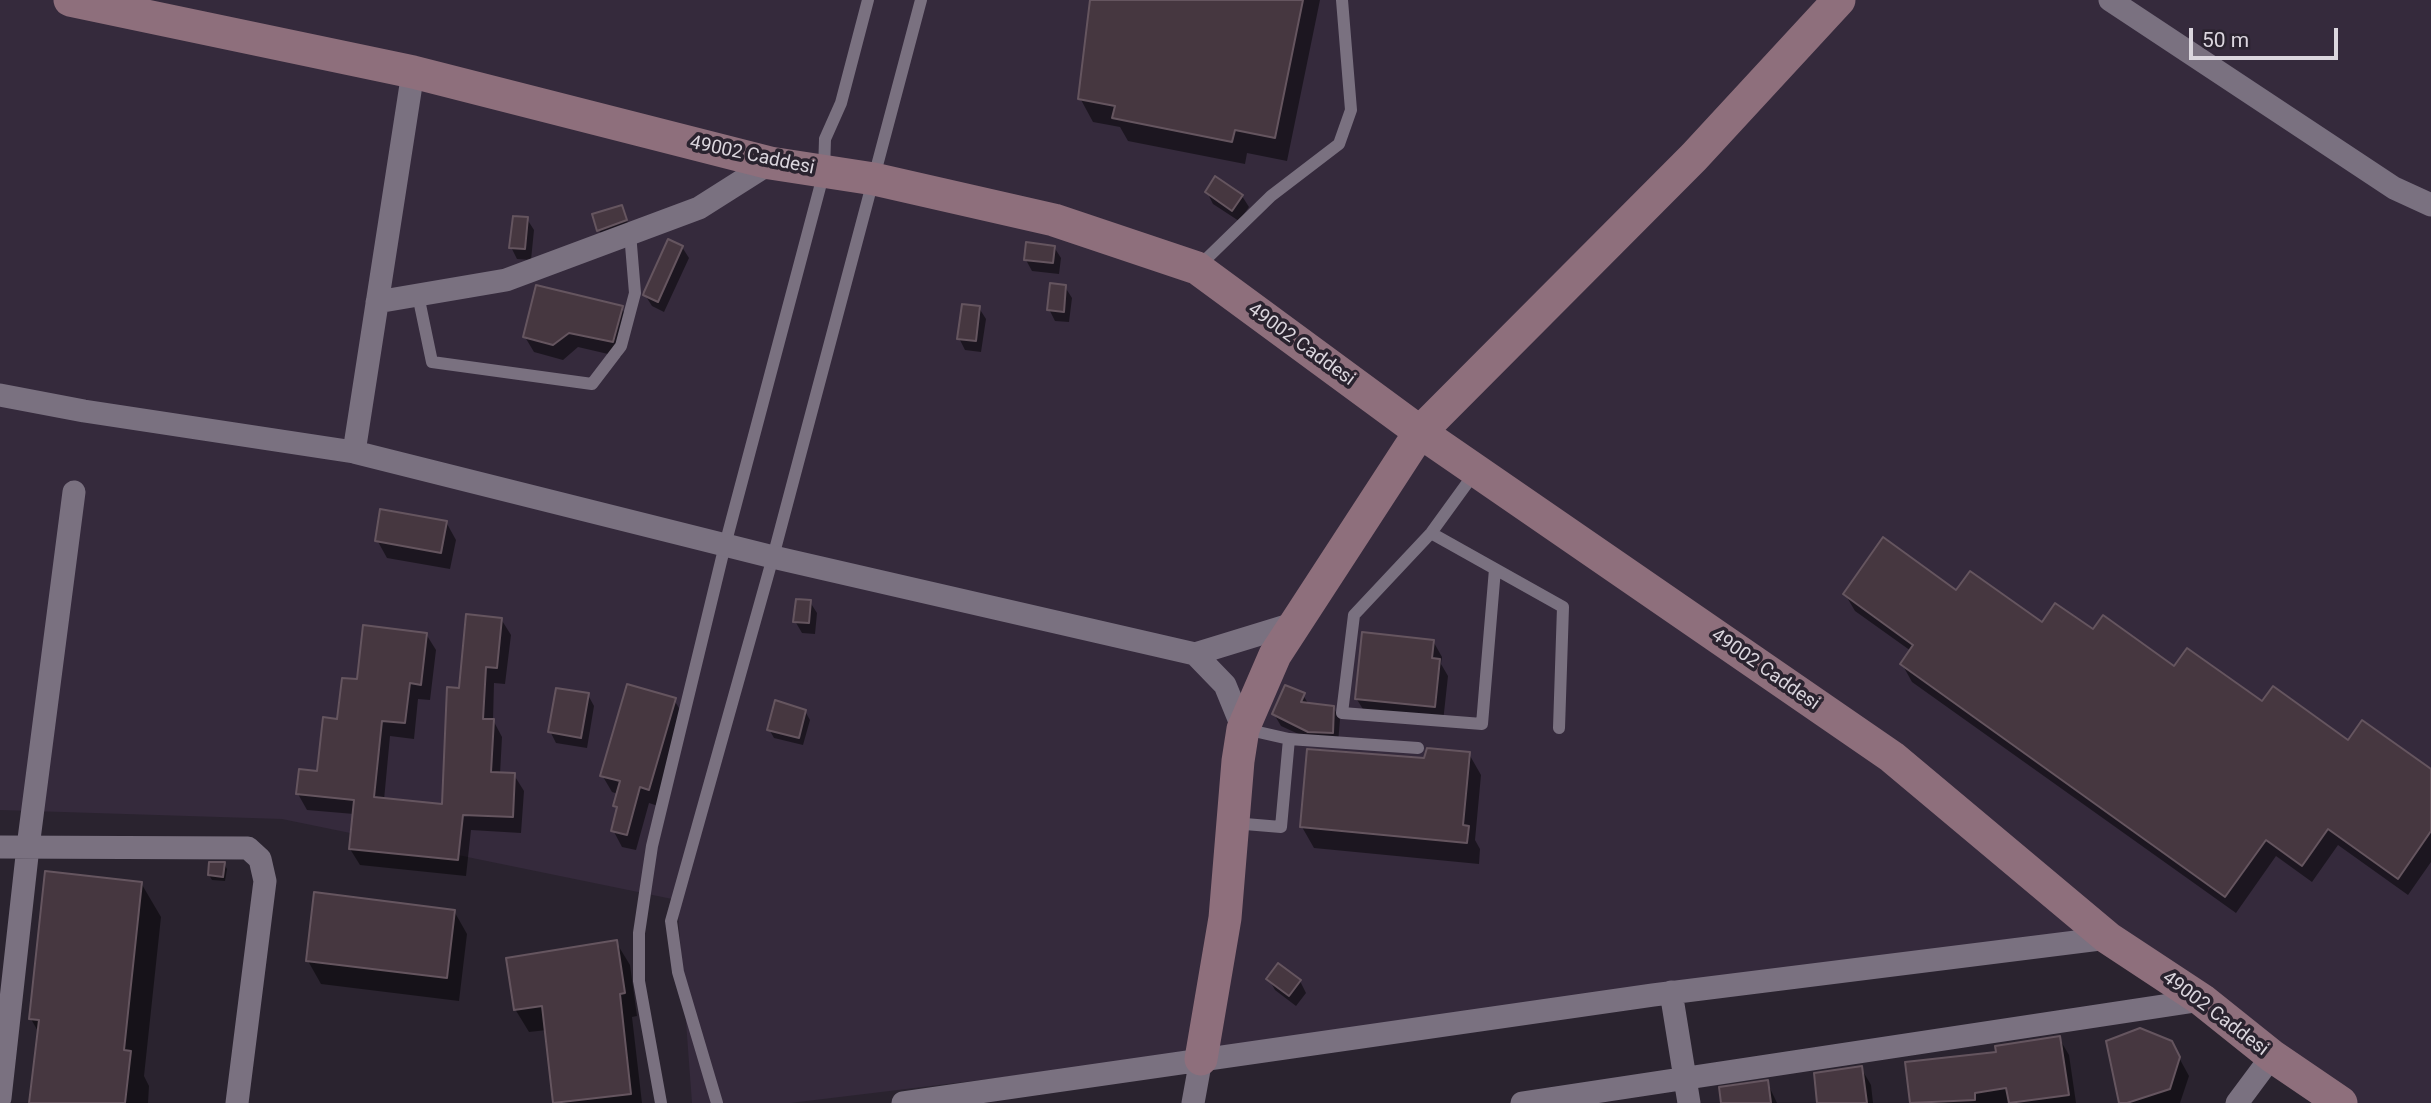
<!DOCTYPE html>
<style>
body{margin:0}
#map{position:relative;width:2431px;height:1103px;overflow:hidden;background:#2a232f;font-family:Roboto,sans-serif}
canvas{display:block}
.scale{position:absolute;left:2189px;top:28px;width:149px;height:32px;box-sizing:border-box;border:4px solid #dbd6de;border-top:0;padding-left:9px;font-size:21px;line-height:24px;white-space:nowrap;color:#dbd6de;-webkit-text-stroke:5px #2a232f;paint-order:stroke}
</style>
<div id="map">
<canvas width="2431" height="1103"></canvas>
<div class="scale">50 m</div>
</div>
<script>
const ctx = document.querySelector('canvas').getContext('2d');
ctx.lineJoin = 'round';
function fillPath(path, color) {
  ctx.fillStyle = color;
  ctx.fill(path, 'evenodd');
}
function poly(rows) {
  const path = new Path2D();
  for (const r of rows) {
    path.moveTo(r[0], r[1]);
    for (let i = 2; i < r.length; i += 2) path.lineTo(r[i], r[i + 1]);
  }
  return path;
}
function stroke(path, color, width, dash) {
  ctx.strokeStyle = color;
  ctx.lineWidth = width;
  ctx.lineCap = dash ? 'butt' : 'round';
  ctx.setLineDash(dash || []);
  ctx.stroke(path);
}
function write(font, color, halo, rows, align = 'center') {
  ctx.font = font + ' Roboto,sans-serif';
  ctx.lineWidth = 7;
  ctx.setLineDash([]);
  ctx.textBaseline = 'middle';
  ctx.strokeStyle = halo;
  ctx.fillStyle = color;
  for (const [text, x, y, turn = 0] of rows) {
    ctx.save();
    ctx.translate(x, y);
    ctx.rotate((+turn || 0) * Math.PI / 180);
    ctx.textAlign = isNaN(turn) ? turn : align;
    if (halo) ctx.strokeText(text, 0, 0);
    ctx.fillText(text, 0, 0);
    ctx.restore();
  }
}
const built = poly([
 [0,0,2431,0,2431,1103,2342,1103,2116,943,790,1103,692,1103,677,900,282,819,0,810]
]);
const shadow = poly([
 [1091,0,1320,0,1287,161,1247,153,1245,164,1128,141,1120,127,1093,122,1080,98],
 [1207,192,1242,196,1249,207,1239,221,1213,204],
 [621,207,632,232,605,241,599,230],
 [527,219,534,230,531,260,517,259,511,247],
 [682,247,689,258,664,312,652,306,645,295],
 [1054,247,1061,258,1059,274,1032,271,1026,260],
 [1065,287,1072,298,1069,322,1055,321,1049,309],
 [621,307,630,323,621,357,578,347,563,360,534,352,525,337],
 [979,308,986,319,981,352,965,350,959,338],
 [446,522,456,540,450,569,387,558,377,540],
 [1956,592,2042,625,2093,632,2349,742,2431,771,2431,862,2408,895,2338,845,2312,882,2276,856,2236,913,1912,682,1902,664,1911,651,1855,611,1845,594],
 [810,602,817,613,815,634,802,633,795,621],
 [501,619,511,635,505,684,494,683,493,720,502,737,500,774,514,775,524,791,521,833,471,830,466,876,360,865,350,849,354,814,307,810,298,794,319,773,339,721,358,681,426,634,436,650,430,700,418,699,414,739,390,736,384,800,444,806,460,689],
 [1433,641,1442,657,1441,664,1448,676,1443,722,1366,714,1356,698],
 [588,695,594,706,587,748,556,743,550,731],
 [1303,695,1309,705,1333,707,1340,719,1338,744,1316,742,1281,726,1274,714],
 [674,700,684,716,658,806,649,803,636,850,622,847,613,830,618,811,615,806,618,794,612,792,602,775],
 [805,711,810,720,803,745,774,738,769,729],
 [1469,754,1481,775,1475,840,1480,849,1479,864,1314,848,1302,827,1425,760],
 [224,864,227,869,225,881,212,880,209,875],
 [141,883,161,917,144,1076,149,1086,148,1103,31,1103,39,1033,31,1019],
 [454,911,467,934,459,1001,321,984,308,961],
 [616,942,630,965,637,1016,632,1017,642,1103,555,1103,547,1030,529,1032,515,1009],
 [1269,979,1300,981,1306,993,1296,1006,1275,990],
 [2059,1038,2069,1055,2076,1103,1912,1103,1907,1063,1998,1053],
 [2171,1043,2189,1076,2180,1103,2121,1103],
 [1861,1068,1871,1085,1873,1103,1819,1103],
 [1767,1082,1777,1103,1722,1103]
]);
const building = poly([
 [1090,0,1303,0,1275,138,1235,130,1232,142,1112,118,1115,106,1078,99,1090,0],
 [1215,176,1243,195,1232,211,1205,192,1215,176],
 [622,205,627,220,597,231,592,214,622,205],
 [513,216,528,217,525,249,509,248,513,216],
 [668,239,683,246,658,302,643,295,644,292,668,239],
 [1026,242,1055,246,1053,263,1024,260,1026,242],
 [1050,283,1066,285,1064,312,1047,310,1050,283],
 [536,285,623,306,613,342,569,333,553,345,523,337,536,285],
 [962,304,980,306,976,341,957,339,962,304],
 [380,509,447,521,441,553,375,541,380,509],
 [1883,537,1956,590,1970,571,2042,622,2055,603,2093,629,2103,615,2174,666,2187,648,2262,701,2273,686,2348,740,2362,720,2431,769,2431,831,2398,879,2328,829,2302,866,2266,840,2225,897,1900,664,1913,645,1843,594,1883,537],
 [796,599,811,600,809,623,793,622,796,599],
 [466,614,502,618,497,668,486,667,483,719,494,719,491,772,515,773,513,817,463,815,458,860,349,849,354,800,296,794,299,769,317,771,323,717,337,719,342,678,357,679,363,625,427,633,421,685,410,683,405,723,382,721,374,797,442,804,447,687,459,688,466,614],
 [1362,632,1434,640,1432,658,1440,659,1435,707,1355,699,1362,632],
 [627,684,676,698,649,790,640,787,627,835,611,831,617,807,613,806,620,781,600,776,627,684],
 [1285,685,1305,693,1301,702,1334,706,1333,733,1308,732,1272,714,1285,685],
 [556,688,589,693,581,738,548,732,556,688],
 [775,700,806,710,799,738,767,730,775,700],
 [1427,748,1470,752,1463,825,1469,826,1467,843,1300,827,1307,749,1424,758,1427,748],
 [209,862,225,862,223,877,208,875,209,862],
 [45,871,142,882,124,1050,131,1051,125,1103,29,1103,39,1020,29,1019,45,871],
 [314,892,455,910,447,978,306,961,314,892],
 [617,940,625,993,620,994,631,1094,553,1103,542,1006,514,1010,506,958,617,940],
 [1278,963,1301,980,1289,996,1266,979,1278,963],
 [2140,1028,2172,1041,2180,1057,2170,1089,2127,1103,2119,1103,2106,1041,2140,1028],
 [2060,1036,2069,1095,2009,1103,2006,1088,1975,1093,1975,1100,1910,1103,1905,1062,1996,1052,1995,1046,2060,1036],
 [1862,1066,1867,1103,1817,1103,1814,1073,1862,1066],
 [1768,1080,1771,1103,1721,1103,1719,1087,1768,1080]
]);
const lane = poly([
 [1197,268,1271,196,1339,144,1351,110,1342,0],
 [418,295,432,362,592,384,621,346,635,293,630,233],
 [1476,471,1431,533,1354,615,1342,713,1482,724,1495,569],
 [1431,533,1563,607,1559,728],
 [1289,739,1418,748],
 [1233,823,1281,827,1289,739,1245,729],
 [661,1103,639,981,639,933,652,846,725,545,824,172,825,139,841,103,868,0],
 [717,1103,678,972,671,921,773,557,921,0]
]);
const street = poly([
 [2110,0,2394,188,2431,205],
 [377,302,506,280,699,208,770,163],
 [0,395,84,411,354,452,773,557,1195,654,1225,685,1243,729],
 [354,452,413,72],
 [1195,654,1296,623],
 [0,847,248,848,260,859,265,881,237,1103],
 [1671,992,1689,1103],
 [0,1098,28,847,74,492],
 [903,1103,1653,995,2108,938],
 [1193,1103,1201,1059],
 [1522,1103,2202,1000],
 [2237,1103,2272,1056]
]);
const secondary = poly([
 [70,0,413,72,770,163,874,179,1054,220,1197,268,1420,432,1892,757,2108,938,2202,1000,2272,1056,2341,1103],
 [1201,1059,1225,918,1238,761,1243,729,1275,655,1420,432,1694,157,1839,0]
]);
const streetNames = [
 ["49002 Caddesi",752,156,12],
 ["49002 Caddesi",1301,345,36],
 ["49002 Caddesi",1765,670,35],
 ["49002 Caddesi",2215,1014,37]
];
fillPath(built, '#352a3c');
fillPath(shadow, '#0007');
fillPath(building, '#463740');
stroke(building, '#65555f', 2);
stroke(lane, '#7a7180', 12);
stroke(street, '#7a7180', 23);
stroke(secondary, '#8e6f7c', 33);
write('19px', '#dbd6de', '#2a232f', streetNames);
</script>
